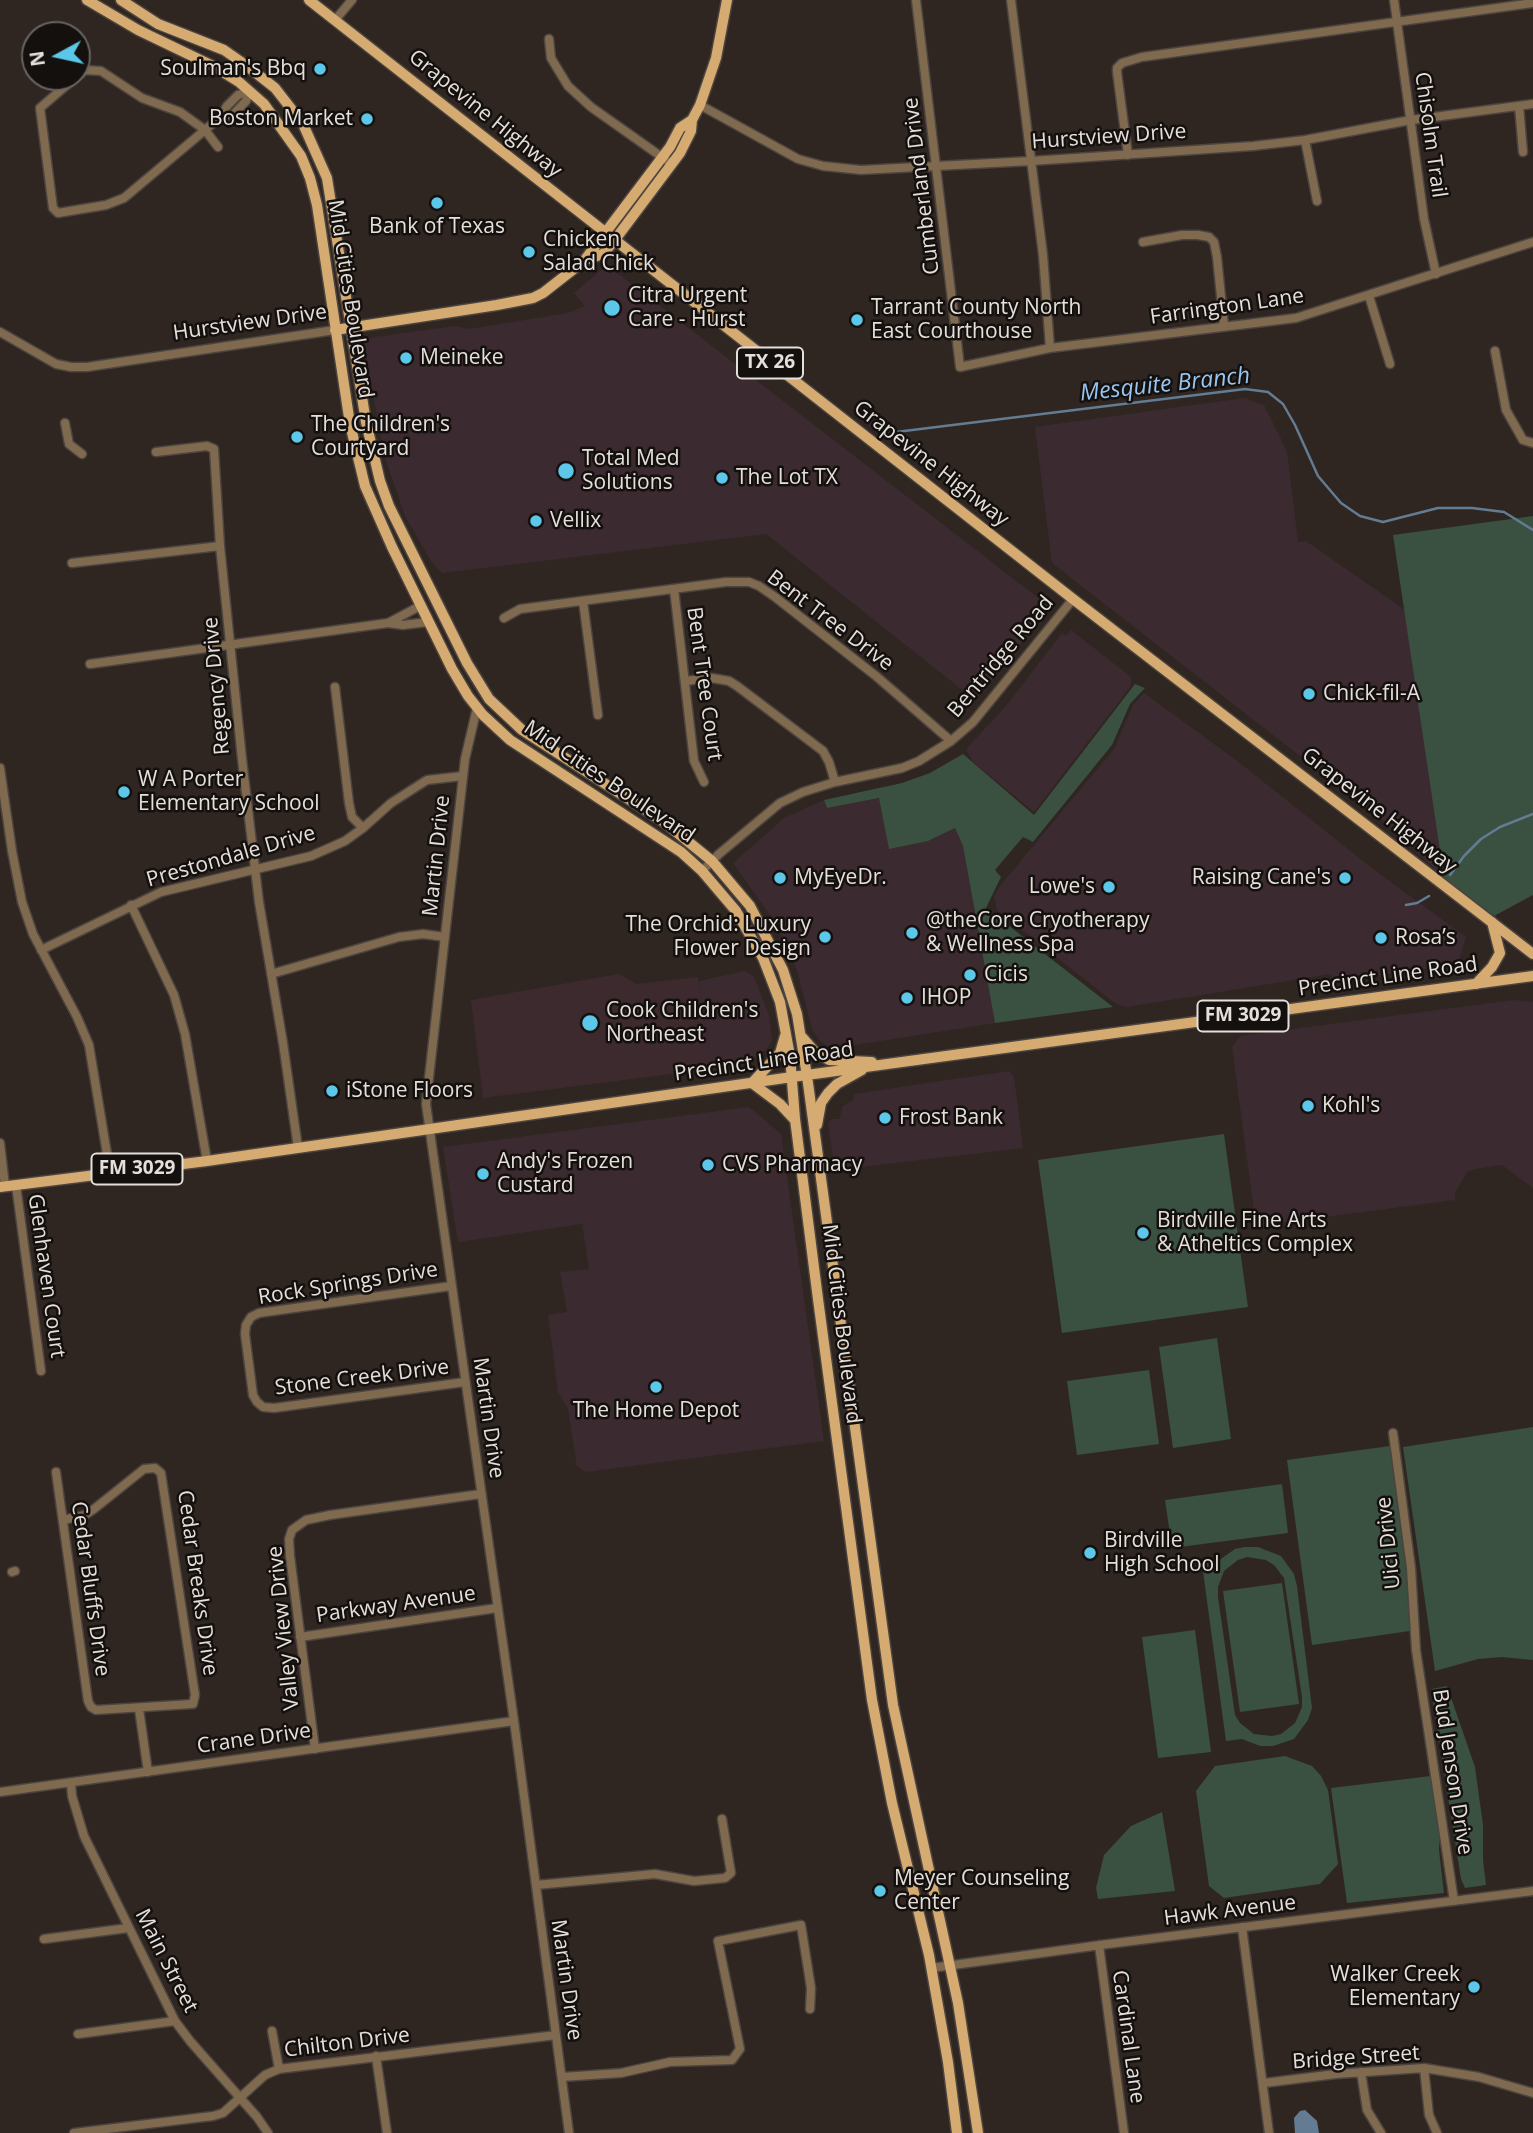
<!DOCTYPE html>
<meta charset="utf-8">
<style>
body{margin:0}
#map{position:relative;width:1533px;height:2133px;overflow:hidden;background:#2f2621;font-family:"Open Sans",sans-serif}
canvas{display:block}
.north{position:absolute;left:21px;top:21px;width:70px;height:70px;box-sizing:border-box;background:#14100e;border:2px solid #686360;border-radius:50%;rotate:262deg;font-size:19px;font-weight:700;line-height:28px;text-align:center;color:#e5dfdb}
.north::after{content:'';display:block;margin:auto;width:24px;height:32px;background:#5cc7e8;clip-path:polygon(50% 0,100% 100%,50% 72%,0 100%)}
</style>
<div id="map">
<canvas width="1533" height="2133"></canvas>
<div class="north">N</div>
</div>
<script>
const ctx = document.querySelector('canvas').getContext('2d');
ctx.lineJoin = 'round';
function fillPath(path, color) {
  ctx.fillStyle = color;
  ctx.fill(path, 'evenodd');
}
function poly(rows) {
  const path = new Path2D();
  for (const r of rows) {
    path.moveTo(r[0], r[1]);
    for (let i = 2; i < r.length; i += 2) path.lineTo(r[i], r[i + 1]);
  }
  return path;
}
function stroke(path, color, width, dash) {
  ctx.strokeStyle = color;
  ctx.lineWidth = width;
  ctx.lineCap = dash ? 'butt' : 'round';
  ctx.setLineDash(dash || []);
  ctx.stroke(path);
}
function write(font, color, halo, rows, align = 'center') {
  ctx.font = font + ' "Open Sans",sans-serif';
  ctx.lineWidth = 5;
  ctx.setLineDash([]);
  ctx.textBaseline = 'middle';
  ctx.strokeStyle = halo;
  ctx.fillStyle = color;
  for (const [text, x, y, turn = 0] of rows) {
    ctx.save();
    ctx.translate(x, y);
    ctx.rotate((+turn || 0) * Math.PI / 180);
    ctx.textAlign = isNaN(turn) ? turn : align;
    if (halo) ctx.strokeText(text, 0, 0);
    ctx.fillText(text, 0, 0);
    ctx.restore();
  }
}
const commercial = poly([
 [607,265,1050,607,975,700,766,534,442,573,431,561,405,516,384,455,364,345,367,340,374,337,455,326,469,329,568,313,585,306,574,293],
 [1244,398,1264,405,1287,451,1298,542,1306,541,1405,610,1444,878,1390,826,1052,563,1035,427],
 [1071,630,1131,677,1131,686,1034,812,973,762,966,749,1006,706,1062,633,1066,636],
 [1144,693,1236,760,1373,869,1466,937,1458,964,1333,982,1331,974,1127,1007,1116,1004,997,910,994,896,999,887,1114,749,1133,705],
 [879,798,928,841,955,828,963,846,995,1023,842,1047,830,1047,820,1041,812,1029,797,970,777,925,733,863,784,818,824,800,827,808],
 [745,971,754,977,769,1015,772,1041,766,1050,759,1054,759,1057,703,1066,709,1045,699,981],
 [1514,1000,1533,1002,1533,1188,1502,1165,1475,1169,1467,1172,1455,1193,1455,1200,1256,1226,1232,1047,1240,1036],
 [1009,1071,1014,1077,1023,1148,835,1170,828,1123,832,1119,839,1119,843,1106,854,1099,853,1094],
 [749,1107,781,1134,824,1441,586,1472,577,1466,568,1409,558,1392,548,1315,567,1312,560,1272,589,1269,582,1224,458,1242,443,1147]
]);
const medical = poly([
 [619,974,636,984,698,977,709,1045,702,1070,483,1098,471,1000]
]);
const green = poly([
 [1533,516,1533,895,1494,916,1444,878,1393,535],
 [1135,684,1145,688,1130,704,1112,745,1033,842,1023,837,995,870,1001,877,986,908,1113,1007,995,1023,963,846,955,828,928,841,889,849,879,798,827,808,824,800,902,783,930,773,963,754,1034,815],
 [1224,1134,1248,1307,1062,1333,1038,1160],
 [1217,1338,1231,1439,1173,1448,1159,1347],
 [1149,1370,1159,1444,1077,1455,1067,1381],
 [1533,1427,1533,1660,1502,1657,1478,1659,1435,1671,1403,1447],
 [1390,1446,1406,1570,1410,1631,1312,1645,1287,1460],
 [1282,1484,1288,1533,1172,1548,1165,1500],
 [1245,1547,1258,1547,1281,1556,1294,1574,1297,1586,1312,1708,1308,1720,1294,1739,1273,1746,1260,1746,1242,1739,1226,1741,1202,1564,1218,1561,1235,1549],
 [1247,1557,1266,1560,1274,1565,1284,1578,1302,1697,1302,1707,1295,1723,1281,1734,1272,1736,1254,1734,1240,1723,1235,1715,1218,1597,1218,1587,1224,1571,1238,1560],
 [1282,1583,1299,1704,1240,1712,1223,1591],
 [1195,1630,1211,1752,1158,1758,1142,1637],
 [1447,1686,1475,1767,1483,1825,1483,1860,1486,1885,1465,1888,1461,1879,1432,1696,1432,1689],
 [1285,1756,1312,1766,1321,1776,1328,1790,1338,1864,1320,1884,1224,1898,1209,1886,1196,1791,1215,1766],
 [1431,1776,1440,1830,1439,1850,1444,1893,1347,1903,1331,1788],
 [1162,1812,1175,1891,1098,1899,1096,1888,1104,1855,1131,1826]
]);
const water = poly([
 [1305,2110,1317,2121,1319,2133,1295,2133,1294,2118,1300,2111]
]);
const stream = poly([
 [896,432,1245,389,1268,392,1283,404,1295,425,1318,476,1341,503,1360,516,1383,522,1438,508,1472,508,1504,512,1533,530],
 [1450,875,1464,856,1481,839,1500,827,1533,814],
 [1406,905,1417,903,1429,896]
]);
const minor = poly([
 [916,0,960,367,1050,348,1296,318,1533,242],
 [1011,0,1043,255,1050,348],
 [1394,0,1424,219,1436,274],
 [335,20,352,0],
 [549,39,551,58,568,86,591,107,666,160],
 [76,77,40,108,53,208,58,213,106,205,124,198,205,130,180,112,142,98,101,71,85,70,77,76],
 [700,105,798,159,823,166,861,170,1031,161,1253,146,1305,140,1411,120,1533,104],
 [1519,106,1523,152],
 [221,116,233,115,246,101,250,91],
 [1305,140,1317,201],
 [218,147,205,130,221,116,227,106,238,95,250,91],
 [1128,155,1117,72,1117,68,1122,63,1142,57,1533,3],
 [1143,242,1182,235,1198,235,1209,237,1214,242,1217,257,1224,326],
 [1369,296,1390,364],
 [0,332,56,364,71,367,87,367,335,330],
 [1495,351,1506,410,1523,440,1533,443],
 [65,423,69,444,82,454],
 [156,452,207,446,214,449,220,546,242,759,259,902,283,1043,298,1148],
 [72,563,220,546],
 [674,589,694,761,704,782],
 [583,601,598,715],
 [504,618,520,609,726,582,749,582,759,586,775,597,876,676,951,741],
 [388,623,420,606],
 [90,664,388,623,403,625,428,622],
 [685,681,712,678,729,681,737,686,823,751,829,762,835,782],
 [335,687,349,803,352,817,363,828],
 [477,708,465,759,426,1104,514,1721,569,2133],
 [0,768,12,851,22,902,33,934,77,1017,89,1045,110,1172],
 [702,871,719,854,780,803,803,792,835,782,902,768,919,761,951,741,973,722,1073,599],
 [131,905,174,995,185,1034,207,1161],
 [41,950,161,892,311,856,345,841,363,828,391,803,427,780,463,776],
 [271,974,399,937,423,934,445,937],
 [0,1143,5,1186],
 [16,1185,41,1371],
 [451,1286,259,1313,251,1317,246,1325,245,1334,253,1395,257,1402,263,1407,274,1408,465,1382],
 [1393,1433,1411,1568,1416,1650,1454,1901],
 [56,1472,88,1701,91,1707,96,1710,193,1704,195,1695,161,1473,155,1468,144,1469,94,1509,85,1515,63,1520],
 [12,1572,15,1571],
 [300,1637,497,1608],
 [139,1709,148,1772],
 [315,1749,290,1556,289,1539,292,1530,306,1520,330,1515,481,1494],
 [71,1783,72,1796,84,1836,175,2021,190,2041,257,2117,268,2133],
 [0,1792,514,1721],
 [536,1885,655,1874,694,1881,725,1878,731,1873,722,1819],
 [1242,1927,1269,2133],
 [44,1939,128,1928],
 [1099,1945,1124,2133],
 [931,1968,1108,1944,1533,1891],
 [272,2031,279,2069],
 [78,2034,175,2021],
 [376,2056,387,2133],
 [1424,2068,1429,2115,1437,2133],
 [1361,2072,1367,2110,1381,2133],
 [562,2077,621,2073,670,2062,732,2060,740,2049,718,1941,801,1925,811,1988,810,2009],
 [1264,2083,1336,2074,1424,2068,1479,2077,1533,2093],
 [74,2133,213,2116,223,2113,265,2075,279,2069,556,2035]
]);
const major = poly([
 [87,0,138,30,215,67,239,82,264,104,301,156,310,178,317,205,350,424,365,486,392,547,452,669,468,696,483,715,510,740,681,852,702,871,736,911,763,958,780,1002,790,1056,795,1119,818,1299,872,1700,892,1803,929,1955,948,2062,957,2133],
 [121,0,158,24,224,50,247,66,275,88,303,124,327,178,366,422,380,481,389,506,467,663,489,699,522,730,664,822,712,861,750,906,783,970,797,1014,807,1076,893,1705,958,2003,978,2133],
 [309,0,1073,599,1533,954],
 [585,260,603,254,614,241,680,153,691,131,692,120,700,105,716,58,727,0],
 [335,330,497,305,533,298,543,293,584,261,670,147,680,128,692,120],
 [1476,984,1492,967,1500,953,1492,922],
 [785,1036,780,1053,752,1083,780,1104,794,1119],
 [802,1037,815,1052,829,1060,872,1062],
 [817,1125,821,1103,828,1093,837,1084,862,1070],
 [0,1187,207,1161,792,1077,1533,976]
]);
const markers = [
 [320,69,7,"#5cc7e8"],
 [367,119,7,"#5cc7e8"],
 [437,203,7,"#5cc7e8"],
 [529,252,7,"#5cc7e8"],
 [612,308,9,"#5cc7e8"],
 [857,320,7,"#5cc7e8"],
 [406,358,7,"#5cc7e8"],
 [297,437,7,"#5cc7e8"],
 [566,471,9,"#5cc7e8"],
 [722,478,7,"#5cc7e8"],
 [536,521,7,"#5cc7e8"],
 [1309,694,7,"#5cc7e8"],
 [124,792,7,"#5cc7e8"],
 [780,878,7,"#5cc7e8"],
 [1345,878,7,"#5cc7e8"],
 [1109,887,7,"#5cc7e8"],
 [912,933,7,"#5cc7e8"],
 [825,937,7,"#5cc7e8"],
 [1381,938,7,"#5cc7e8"],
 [970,975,7,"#5cc7e8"],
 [907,998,7,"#5cc7e8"],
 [590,1023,9,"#5cc7e8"],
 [332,1091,7,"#5cc7e8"],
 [1308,1106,7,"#5cc7e8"],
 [885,1118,7,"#5cc7e8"],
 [708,1165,7,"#5cc7e8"],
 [483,1174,7,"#5cc7e8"],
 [1143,1233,7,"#5cc7e8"],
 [656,1387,7,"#5cc7e8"],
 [1090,1553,7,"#5cc7e8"],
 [880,1891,7,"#5cc7e8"],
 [1474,1987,7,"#5cc7e8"]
];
const shields = [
 [770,363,66],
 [1243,1016,91],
 [137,1169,91]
];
const shieldNames = [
 ["TX 26",770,363],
 ["FM 3029",1243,1016],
 ["FM 3029",137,1169]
];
const poiNames = [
 ["Soulman's Bbq",306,69,"right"],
 ["Boston Market",353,119,"right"],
 ["Bank of Texas",437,227,"center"],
 ["Chicken",543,240],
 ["Salad Chick",543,264],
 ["Citra Urgent",628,296],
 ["Care - Hurst",628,320],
 ["Tarrant County North",871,308],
 ["East Courthouse",871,332],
 ["Meineke",420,358],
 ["The Children's",311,425],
 ["Courtyard",311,449],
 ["Total Med",582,459],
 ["Solutions",582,483],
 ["The Lot TX",736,478],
 ["Vellix",550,521],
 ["Chick-fil-A",1323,694],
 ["W A Porter",138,780],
 ["Elementary School",138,804],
 ["MyEyeDr.",794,878],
 ["Raising Cane's",1331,878,"right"],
 ["Lowe's",1095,887,"right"],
 ["@theCore Cryotherapy",926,921],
 ["& Wellness Spa",926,945],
 ["The Orchid: Luxury",811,925,"right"],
 ["Flower Design",811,949,"right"],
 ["Rosa’s",1395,938],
 ["Cicis",984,975],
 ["IHOP",921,998],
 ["Cook Children's",606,1011],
 ["Northeast",606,1035],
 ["iStone Floors",346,1091],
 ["Kohl's",1322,1106],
 ["Frost Bank",899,1118],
 ["Andy's Frozen",497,1162],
 ["Custard",497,1186],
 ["CVS Pharmacy",722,1165],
 ["Birdville Fine Arts",1157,1221],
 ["& Atheltics Complex",1157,1245],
 ["The Home Depot",656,1411,"center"],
 ["Birdville",1104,1541],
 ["High School",1104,1565],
 ["Meyer Counseling",894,1879],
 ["Center",894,1903],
 ["Walker Creek",1460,1975,"right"],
 ["Elementary",1460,1999,"right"]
];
const streetNames = [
 ["Grapevine Highway",485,114,39],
 ["Chisolm Trail",1430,135,82],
 ["Hurstview Drive",1109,137,-4],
 ["Cumberland Drive",922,186,-97],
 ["Mid Cities Boulevard",350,299,81],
 ["Farrington Lane",1227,307,-8],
 ["Hurstview Drive",250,323,-8],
 ["Grapevine Highway",931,464,38],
 ["Bent Tree Drive",830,621,37],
 ["Bentridge Road",1001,657,-50],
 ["Bent Tree Court",704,684,82],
 ["Regency Drive",217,686,-95],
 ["Mid Cities Boulevard",609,782,34],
 ["Grapevine Highway",1379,811,38],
 ["Martin Drive",437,856,-84],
 ["Prestondale Drive",231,857,-16],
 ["Precinct Line Road",1388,977,-8],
 ["Precinct Line Road",764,1062,-8],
 ["Glenhaven Court",46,1276,82],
 ["Rock Springs Drive",348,1284,-9],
 ["Mid Cities Boulevard",841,1324,83],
 ["Stone Creek Drive",362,1378,-7],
 ["Martin Drive",488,1418,82],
 ["Uici Drive",1389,1543,-96],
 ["Cedar Breaks Drive",197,1583,82],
 ["Cedar Bluffs Drive",90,1589,82],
 ["Parkway Avenue",396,1605,-8],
 ["Valley View Drive",284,1628,-96],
 ["Crane Drive",254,1739,-8],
 ["Bud Jenson Drive",1452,1772,81],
 ["Hawk Avenue",1230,1911,-7],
 ["Main Street",166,1961,63],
 ["Martin Drive",566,1980,82],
 ["Cardinal Lane",1128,2037,82],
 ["Chilton Drive",347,2043,-7],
 ["Bridge Street",1356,2058,-4]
];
const waterNames = [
 ["Mesquite Branch",1165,385,-6]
];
fillPath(commercial, '#3c2a31');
fillPath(medical, '#3d2a2f');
fillPath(green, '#3a5041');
fillPath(water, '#637c93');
stroke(stream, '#637c93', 2.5);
stroke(minor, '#4c443f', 11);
stroke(major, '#4c443f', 13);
stroke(minor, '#7f6a4f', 8);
stroke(major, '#d6ab71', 10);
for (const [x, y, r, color] of markers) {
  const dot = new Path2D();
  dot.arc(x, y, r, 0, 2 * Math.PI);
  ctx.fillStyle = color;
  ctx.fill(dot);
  stroke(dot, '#14100e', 2.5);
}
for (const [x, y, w] of shields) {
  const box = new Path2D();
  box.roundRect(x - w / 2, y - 15.5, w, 31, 5);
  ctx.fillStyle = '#14100e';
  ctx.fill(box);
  stroke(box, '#e5dfdb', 2);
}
write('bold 19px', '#e5dfdb', null, shieldNames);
write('21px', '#e5dfdb', '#14100e', poiNames, 'left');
write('21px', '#e5dfdb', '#14100e', streetNames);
write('italic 23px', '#99c6f0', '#14100e', waterNames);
</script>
